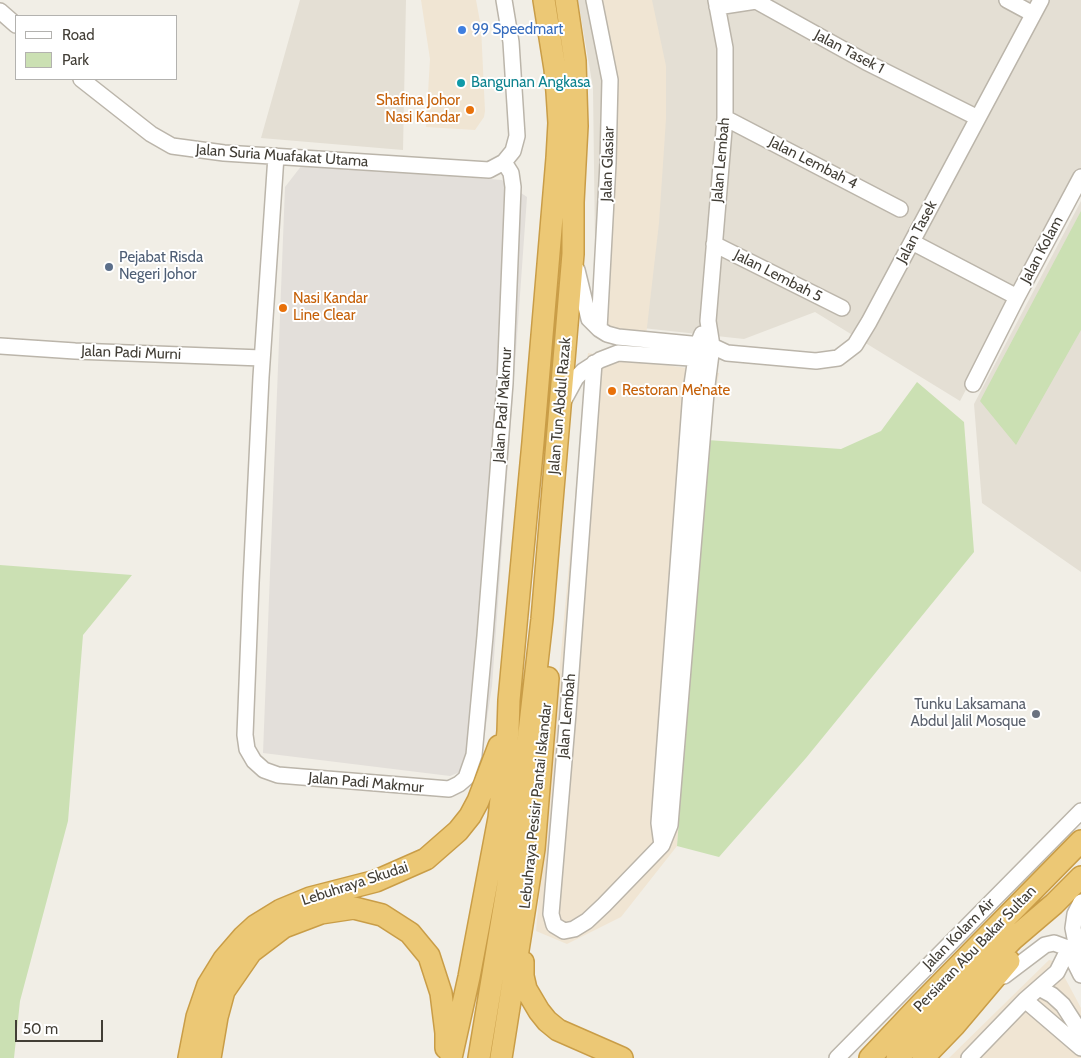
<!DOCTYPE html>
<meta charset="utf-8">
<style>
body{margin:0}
#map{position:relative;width:1081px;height:1058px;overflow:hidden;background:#f1eee6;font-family:Cabin,sans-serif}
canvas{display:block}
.legend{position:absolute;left:15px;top:15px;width:162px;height:65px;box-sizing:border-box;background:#fff;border:1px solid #b3b2af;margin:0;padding:6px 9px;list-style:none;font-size:15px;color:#423e36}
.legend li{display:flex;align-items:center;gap:10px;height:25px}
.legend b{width:25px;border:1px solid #b3b2af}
.scale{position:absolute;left:15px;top:1020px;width:88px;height:22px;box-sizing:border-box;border:2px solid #423e36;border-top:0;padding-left:6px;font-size:15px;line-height:18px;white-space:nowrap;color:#423e36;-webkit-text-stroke:4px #fff;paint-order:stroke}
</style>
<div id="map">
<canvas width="1081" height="1058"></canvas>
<ul class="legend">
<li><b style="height:6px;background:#fff"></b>Road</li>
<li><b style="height:14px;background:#cbe0b3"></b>Park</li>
</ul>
<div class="scale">50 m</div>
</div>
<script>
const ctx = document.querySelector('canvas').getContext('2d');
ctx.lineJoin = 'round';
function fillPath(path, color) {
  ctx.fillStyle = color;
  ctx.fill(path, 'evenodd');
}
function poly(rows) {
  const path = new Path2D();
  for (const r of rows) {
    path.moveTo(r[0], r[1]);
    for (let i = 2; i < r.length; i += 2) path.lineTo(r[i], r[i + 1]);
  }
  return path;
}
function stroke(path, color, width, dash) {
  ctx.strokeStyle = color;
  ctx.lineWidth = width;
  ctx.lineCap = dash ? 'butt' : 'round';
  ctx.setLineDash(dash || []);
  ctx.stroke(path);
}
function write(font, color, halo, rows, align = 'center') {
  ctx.font = font + ' Cabin,sans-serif';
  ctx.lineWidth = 4;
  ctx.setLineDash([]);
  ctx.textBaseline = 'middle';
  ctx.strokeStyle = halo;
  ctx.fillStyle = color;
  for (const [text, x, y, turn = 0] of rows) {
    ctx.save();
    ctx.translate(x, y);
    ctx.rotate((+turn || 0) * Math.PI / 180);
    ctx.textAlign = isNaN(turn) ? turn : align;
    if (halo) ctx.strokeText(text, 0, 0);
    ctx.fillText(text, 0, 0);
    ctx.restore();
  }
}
const residential = poly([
 [300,0,406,0,403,150,261,138],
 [578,0,1081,0,1081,170,960,401,815,312,744,339,596,323,593,88],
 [1081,201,1081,572,982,503,974,404]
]);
const commercial = poly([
 [421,0,476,0,481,27,485,111,484,117,475,130,426,127,430,59],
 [598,0,652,0,666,66,666,119,659,223,646,336,604,327,614,106],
 [588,353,719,373,707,440,677,846,621,917,567,944,536,931],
 [1049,960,1054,961,1058,965,1081,1008,1081,1058,949,1058]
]);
const industrial = poly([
 [302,165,502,180,527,197,492,686,480,764,450,776,263,753,285,187]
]);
const green = poly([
 [1081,211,1081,330,1016,445,980,401],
 [917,382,964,422,974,552,806,758,719,857,677,846,707,440,841,449,881,431],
 [0,565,132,575,83,635,68,821,20,1001,14,1058,0,1058]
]);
const minor = poly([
 [594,0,610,80,608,163,599,329],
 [1007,0,1033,14],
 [717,7,756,1,866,62,978,118],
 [0,11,16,25],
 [81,79,151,134,172,146,224,153,489,170,504,162,513,151,517,136,511,42,504,0],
 [725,118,900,209],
 [276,156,261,377,251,583,245,735,247,749,254,761,264,770,278,775,449,789,459,784,466,778,474,755,485,636,505,383,513,187,511,173,504,162],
 [912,242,1017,297],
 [714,244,842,308],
 [577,270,589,319,599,329,607,334,618,337,712,346,727,353,816,361,838,358,855,345,869,322,1041,0],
 [0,346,75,351,262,358],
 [594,363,568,713,551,914,554,925,564,931,574,929,587,921,604,905,662,845,670,825,693,548,706,393,712,346,708,321,725,118,725,48,716,0],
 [973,384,1017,297,1081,177],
 [564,400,576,378,583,371,600,360,618,353,705,359],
 [662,845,659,823,691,391,698,344,702,334],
 [1081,902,1075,914,1073,928,1075,938,1081,951],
 [1004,976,1045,945,1054,943,1065,947,1070,953,1081,975],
 [1039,988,1052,995,1063,1005,1081,1033],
 [1025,1000,1081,1048],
 [837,1058,1081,811],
 [969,1058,1025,1000,1057,972,1068,950]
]);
const highway = poly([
 [523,962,523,976,526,989,539,1011,547,1021,558,1030,622,1058],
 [189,1058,197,1017,208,985,224,959,243,937,255,926,281,910,310,898,376,881,426,859,458,831,470,816,478,801,499,746],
 [210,1058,217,1017,224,991,251,952,284,927,321,913,354,908,382,915,410,933,429,956,441,993,446,1033,446,1048],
 [451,1058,469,977,499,818,508,731,509,700,533,442,557,158,559,123,557,92,555,69,544,0],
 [479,1058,520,812,542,619,573,254,573,202,577,126,575,61,566,0],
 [501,1058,534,849,548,678],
 [870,1058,920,1005,1081,841],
 [897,1058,1013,939,1054,904,1081,877],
 [923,1058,954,1026,1009,961]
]);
const markers = [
 [462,30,5,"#3f7fe0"],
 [461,83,5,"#0f9aa8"],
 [470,110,5,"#e8710a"],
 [109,267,5,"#5c6f8a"],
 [283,308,5,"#e8710a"],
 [612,391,5,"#e8710a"],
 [1036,714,5,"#6b7280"]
];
const shopNames = [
 ["99 Speedmart",472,30]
];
const streetNames = [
 ["Jalan Tasek 1",849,52,28],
 ["Jalan Suria Muafakat Utama",282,156,4],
 ["Jalan Lembah",721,160,-85],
 ["Jalan Lembah 4",813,163,27],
 ["Jalan Glasiar",608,164,-88],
 ["Jalan Tasek",917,232,-62],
 ["Jalan Kolam",1042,250,-62],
 ["Jalan Lembah 5",778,276,27],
 ["Jalan Padi Murni",131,353,2],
 ["Jalan Padi Makmur",503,405,-86],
 ["Jalan Tun Abdul Razak",560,406,-85],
 ["Jalan Lembah",567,716,-85],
 ["Jalan Padi Makmur",366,783,5],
 ["Lebuhraya Pesisir Pantai Iskandar",536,806,-84],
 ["Lebuhraya Skudai",355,884,-18],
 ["Jalan Kolam Air",959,934,-45],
 ["Persiaran Abu Bakar Sultan",975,949,-46]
];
const cultureNames = [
 ["Bangunan Angkasa",471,83]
];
const foodNames = [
 ["Shafina Johor",460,101,"right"],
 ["Nasi Kandar",460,118,"right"],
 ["Nasi Kandar",293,299],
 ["Line Clear",293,316],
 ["Restoran Me’nate",622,391]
];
const serviceNames = [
 ["Pejabat Risda",119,258],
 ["Negeri Johor",119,275]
];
const worshipNames = [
 ["Tunku Laksamana",1026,705],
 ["Abdul Jalil Mosque",1026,722]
];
fillPath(residential, '#e4dfd4');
fillPath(commercial, '#f0e5d3');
fillPath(industrial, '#e3dfda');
fillPath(green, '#cbe0b3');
stroke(minor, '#bbb5aa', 18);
stroke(highway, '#c99d47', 24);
stroke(minor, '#fff', 15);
stroke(highway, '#ecc875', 21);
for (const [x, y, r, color] of markers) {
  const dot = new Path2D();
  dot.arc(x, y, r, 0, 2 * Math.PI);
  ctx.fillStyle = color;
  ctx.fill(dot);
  stroke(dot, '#fff', 2);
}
write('15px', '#366cbe', '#fff', shopNames, 'left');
write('15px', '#423e36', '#fff', streetNames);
write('15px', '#0d838f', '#fff', cultureNames, 'left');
write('15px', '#c56008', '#fff', foodNames, 'left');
write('15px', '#4e5e75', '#fff', serviceNames, 'left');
write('15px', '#5b616d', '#fff', worshipNames, 'right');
</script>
